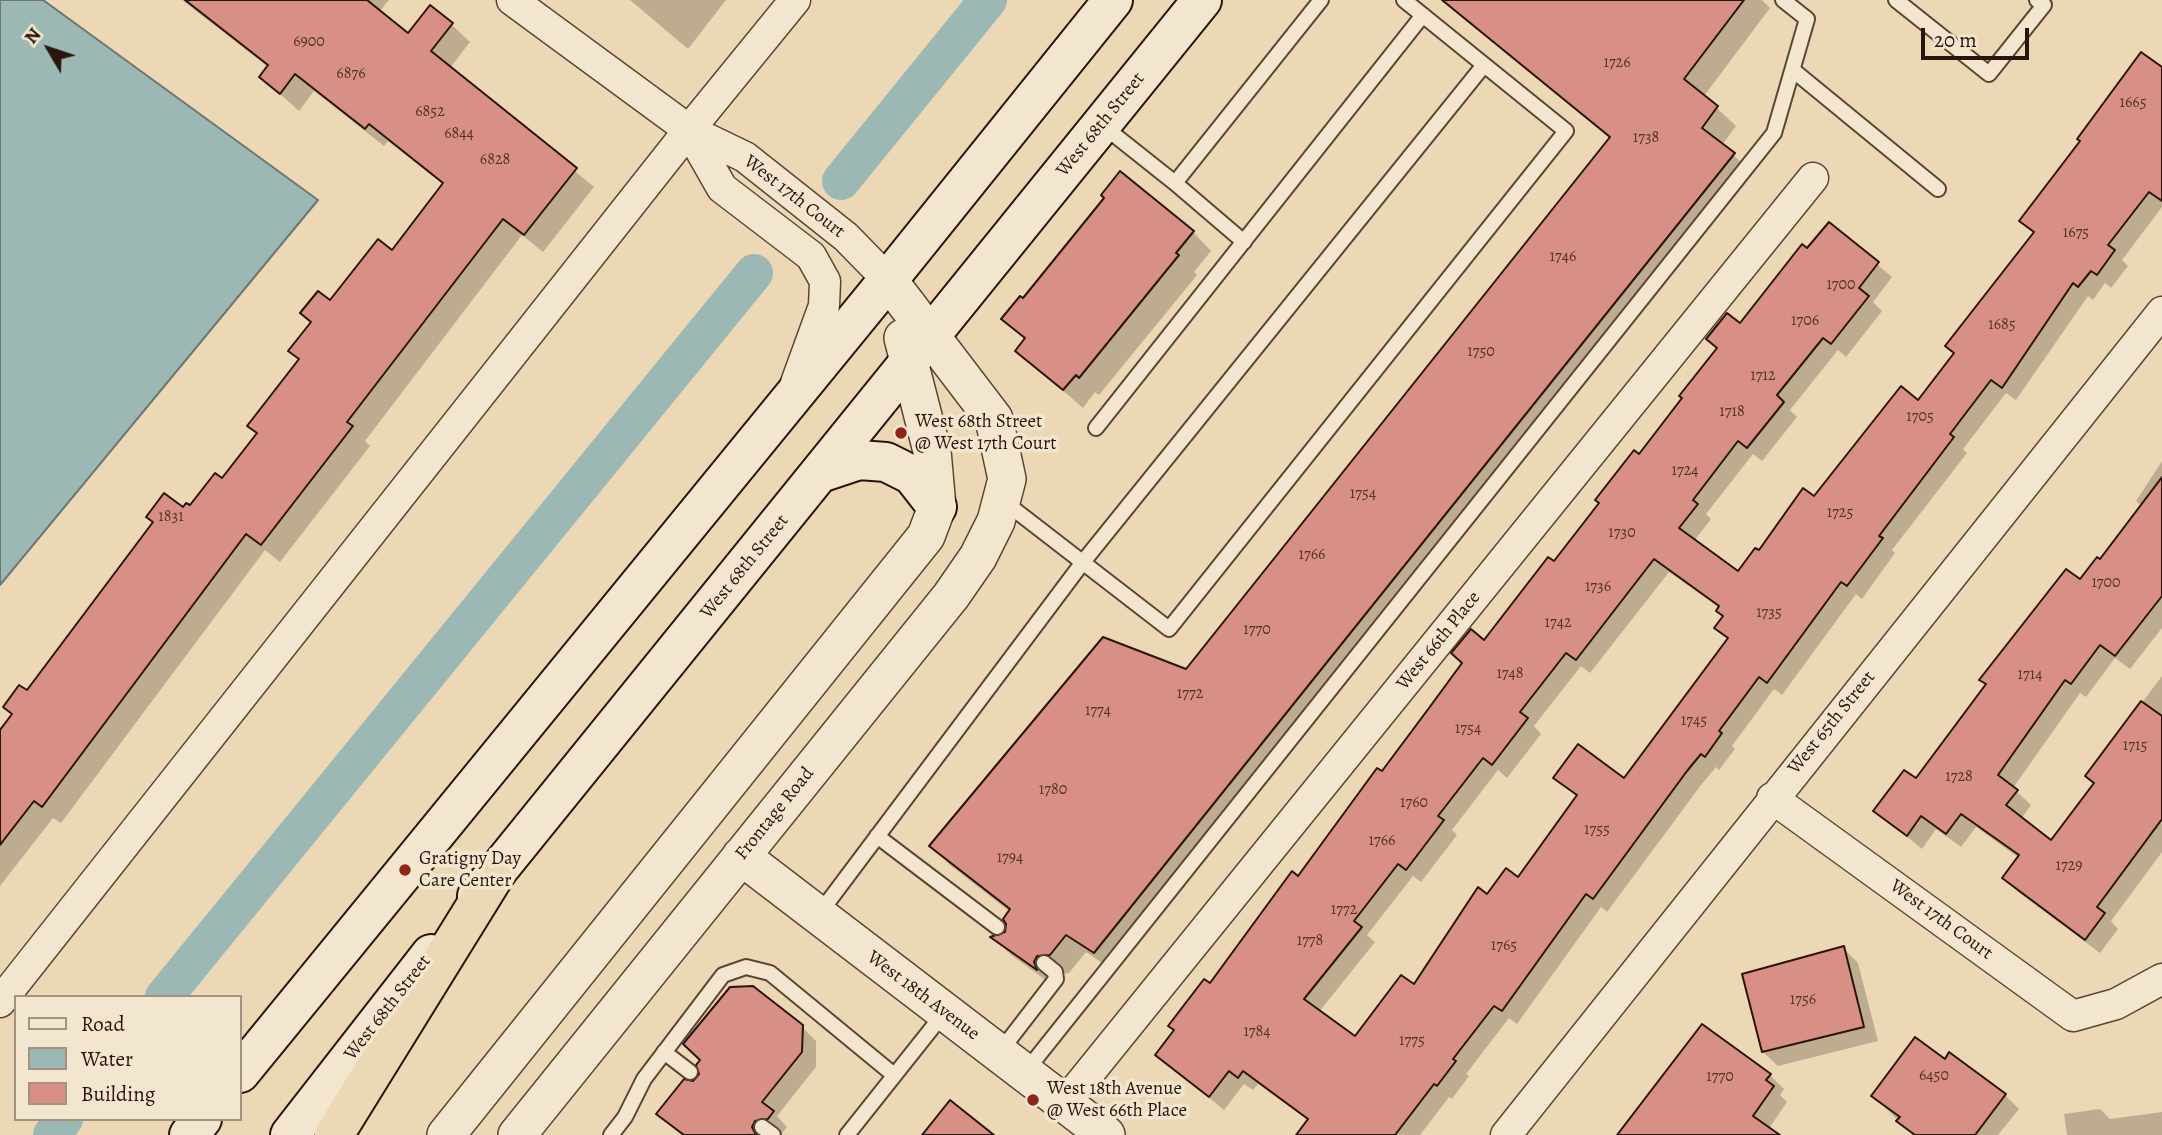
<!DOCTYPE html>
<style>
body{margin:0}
#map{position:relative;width:2162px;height:1135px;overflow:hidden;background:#edd8b5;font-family:Alegreya,serif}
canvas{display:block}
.legend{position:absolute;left:14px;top:995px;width:228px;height:126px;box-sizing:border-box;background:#f3e6cf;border:2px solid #a39281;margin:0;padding:9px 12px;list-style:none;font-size:21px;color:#2a140b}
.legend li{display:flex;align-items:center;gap:14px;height:35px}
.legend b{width:35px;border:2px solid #a39281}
.north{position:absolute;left:14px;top:14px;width:70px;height:70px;-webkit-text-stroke:5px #f3e6cf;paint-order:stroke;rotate:309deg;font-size:19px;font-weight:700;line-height:28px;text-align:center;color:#2a140b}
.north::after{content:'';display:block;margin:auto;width:24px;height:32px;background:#2a140b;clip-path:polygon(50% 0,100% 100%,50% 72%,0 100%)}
.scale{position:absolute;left:1921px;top:28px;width:108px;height:32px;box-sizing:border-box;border:4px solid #2a140b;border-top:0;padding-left:9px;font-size:21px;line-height:24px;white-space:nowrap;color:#2a140b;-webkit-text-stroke:5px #f3e6cf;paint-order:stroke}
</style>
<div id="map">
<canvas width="2162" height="1135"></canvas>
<ul class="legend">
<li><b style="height:9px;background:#f3e6cf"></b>Road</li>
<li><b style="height:19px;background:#9bb8b4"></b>Water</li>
<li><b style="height:19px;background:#d88f85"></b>Building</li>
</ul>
<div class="north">N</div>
<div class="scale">20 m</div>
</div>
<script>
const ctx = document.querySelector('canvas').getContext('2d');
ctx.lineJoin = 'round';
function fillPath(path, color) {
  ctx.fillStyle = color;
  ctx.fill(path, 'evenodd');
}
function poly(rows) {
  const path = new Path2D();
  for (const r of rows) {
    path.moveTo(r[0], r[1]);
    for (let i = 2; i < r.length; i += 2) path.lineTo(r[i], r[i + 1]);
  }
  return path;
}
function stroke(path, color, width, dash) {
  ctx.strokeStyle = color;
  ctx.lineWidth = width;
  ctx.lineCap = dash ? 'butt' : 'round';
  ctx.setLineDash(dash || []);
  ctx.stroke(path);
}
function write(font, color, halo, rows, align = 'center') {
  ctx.font = font + ' Alegreya,serif';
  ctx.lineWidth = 7;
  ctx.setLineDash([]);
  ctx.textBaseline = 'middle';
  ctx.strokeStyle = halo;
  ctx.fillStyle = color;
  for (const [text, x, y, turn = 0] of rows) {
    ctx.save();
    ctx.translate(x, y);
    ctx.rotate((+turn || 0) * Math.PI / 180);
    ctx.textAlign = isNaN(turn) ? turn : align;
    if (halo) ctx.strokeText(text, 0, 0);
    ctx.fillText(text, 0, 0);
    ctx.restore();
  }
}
const water = poly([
 [0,0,43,0,318,200,0,585,0,0]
]);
const shadow = poly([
 [182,0,389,0,379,12,409,35,451,24,470,42,450,68,594,187,543,252,522,235,365,441,370,446,280,562,265,550,61,823,53,818,0,886,0,733,13,715,5,707,28,693,184,510,222,480,258,434,300,361,291,351,312,323,302,313,330,303,393,252,444,185,388,141,384,146,314,91,299,111,261,77,268,67],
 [630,0,726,0,688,49],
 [1441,0,1762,0,1770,8,1704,96,1736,126,1722,145,1753,173,1114,971,1086,952,1069,973,1056,975,1054,986,1011,955,993,937,1007,934,1010,912,950,865,931,846,1186,671,1611,139],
 [2162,69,2162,207,2122,260,2128,266,2111,288,2105,283,2093,300,2088,296,2016,400,2006,393,1963,449,1967,453,1892,550,1895,553,1862,599,1856,594,1782,695,1774,689,1732,746,1735,749,1719,770,1716,767,1701,785,1607,912,1601,907,1517,1024,1509,1018,1466,1074,1469,1076,1452,1099,1449,1097,1420,1135,1298,1135,1309,1121,1258,1084,1253,1090,1244,1084,1224,1110,1157,1055,1484,642,1554,564,1740,325,1829,224,1892,277,1873,302,1882,311,1846,357,1838,350,1790,410,1797,417,1762,461,1753,454,1706,514,1711,519,1694,541,1738,573,1919,402,1955,354,2035,234,2022,220],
 [1669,572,1720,608,1725,617,1717,628,1729,640,1625,780,1556,778,1578,798,1518,879,1488,896,1414,987,1355,1038,1319,1012,1375,942,1367,935,1413,876,1421,882,1457,835,1452,830,1498,770,1507,778,1541,734,1534,726,1581,666,1590,673],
 [1193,232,1211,251,1194,272,1197,275,1099,395,1095,392,1083,408,1017,351,1026,341,1003,319,1023,300],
 [2162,461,2162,628,2130,669,2115,658,2086,697,2080,693,2013,788,2031,805,2021,819,2052,842,2095,784,2087,776,2162,676,2162,852,2111,921,2118,929,2100,953,2018,892,2004,878,2019,858,1976,827,1961,847,1936,829,1922,849,1875,811,1916,781,1987,685,1982,680,2100,562,2142,506,2136,501],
 [1843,948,1858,963,1878,1041,1778,1066,1763,1052],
 [801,1026,816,1041,816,1067,777,1116,787,1127,782,1133,681,1135,658,1114,693,1083],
 [1945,1061,2005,1095,2019,1109,1998,1135,1913,1135,1873,1096],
 [1770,1075,1784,1089,1780,1095,1787,1102,1768,1130,1773,1135,1617,1135,1656,1084,1659,1086],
 [2100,1109,2110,1119,2162,1112,2162,1135,2067,1135,2064,1114]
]);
const canal = poly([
 [841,181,988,0],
 [164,997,754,273],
 [52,1135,64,1119]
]);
const building = poly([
 [185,0,367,0,408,33,430,5,453,23,431,51,577,168,524,235,503,219,347,422,353,426,261,545,246,534,42,807,34,801,0,845,0,730,12,714,3,707,19,685,27,690,153,522,146,517,164,493,183,507,186,503,190,505,215,473,222,478,257,433,247,426,299,359,288,351,311,322,300,313,318,291,330,300,378,239,392,250,443,183,369,124,365,129,295,74,280,94,259,77,268,65,185,0],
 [1442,0,1744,0,1684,79,1718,106,1702,128,1735,153,1094,953,1066,935,1050,955,1037,956,1034,962,1037,970,990,937,1005,932,1006,924,1003,919,1010,909,929,846,1103,637,1186,669,1610,137,1442,0],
 [2141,52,2162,67,2162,201,2149,192,2108,245,2115,250,2097,275,2091,271,2078,287,2073,283,2002,388,1991,380,1950,434,1954,437,1879,536,1883,538,1847,586,1841,582,1767,683,1759,677,1719,731,1722,733,1705,757,1701,754,1687,771,1593,899,1586,894,1502,1011,1494,1006,1453,1059,1456,1061,1437,1086,1434,1084,1395,1135,1296,1135,1308,1119,1243,1071,1238,1078,1229,1071,1209,1097,1155,1055,1174,1030,1168,1026,1204,979,1210,983,1292,871,1298,876,1377,768,1382,771,1429,708,1462,663,1451,653,1471,629,1484,640,1548,557,1554,561,1599,503,1595,500,1634,450,1639,454,1682,398,1679,396,1717,348,1706,339,1727,313,1740,323,1802,244,1807,248,1829,222,1879,262,1859,288,1869,296,1831,344,1823,338,1777,395,1784,402,1747,448,1738,441,1693,500,1698,504,1679,528,1738,571,1755,548,1759,550,1803,488,1814,496,1901,386,1918,400,1954,353,1945,346,2034,232,2019,221,2080,141,2077,139,2141,52],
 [1654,559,1719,606,1716,611,1723,616,1714,628,1728,638,1624,778,1578,744,1553,778,1577,795,1518,877,1506,868,1487,894,1478,887,1414,984,1401,975,1355,1036,1304,999,1362,927,1354,921,1398,864,1406,870,1444,820,1438,816,1483,758,1492,765,1528,718,1520,712,1566,653,1576,660,1654,559],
 [1120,171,1194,231,1176,253,1179,255,1079,378,1076,375,1063,390,1015,351,1025,338,1001,319,1020,296,1023,298,1104,198,1101,195,1120,171],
 [2162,477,2162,596,2115,656,2100,645,2071,684,2065,680,1998,775,2018,790,2006,805,2051,840,2094,783,2085,776,2141,701,2162,716,2162,819,2097,907,2105,913,2085,940,2002,878,2019,855,1961,814,1946,834,1921,816,1907,836,1873,811,1904,770,1916,778,1986,684,1979,680,2066,569,2080,579,2097,557,2100,559,2162,477],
 [1844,946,1864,1027,1762,1052,1742,974,1844,946],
 [753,986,803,1025,802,1052,762,1102,774,1111,768,1119,755,1121,752,1127,756,1135,684,1135,656,1114,684,1079,693,1081,699,1074,696,1065,700,1060,683,1044,730,987,753,986],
 [1702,1024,1771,1074,1766,1080,1774,1086,1753,1116,1780,1135,1617,1135,1702,1024],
 [1915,1037,1945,1059,1949,1052,2006,1094,1975,1135,1915,1135,1896,1121,1900,1117,1871,1096,1915,1037],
 [950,1100,994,1135,922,1135,950,1100]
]);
const service = poly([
 [1896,0,1989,74,2044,5,2037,0],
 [1794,71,1938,189],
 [1102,125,1175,183,1321,0],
 [1175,183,1244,242],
 [1096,428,1423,15],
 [1002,500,1169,629,1566,131,1404,0],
 [877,836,997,927],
 [819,914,1083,562,1484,65],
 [664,1052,690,1072],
 [999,1053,1056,979,1055,972,1044,963],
 [1026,1071,1774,133,1807,19,1783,0],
 [762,1127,773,1135],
 [611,1135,625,1117,644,1079,723,975,746,967,770,973,894,1075],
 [847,1135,944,1013]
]);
const minor = poly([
 [512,0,689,130,745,157,846,237,888,280],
 [689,130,722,188,811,256,825,281,824,306,796,383],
 [1772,798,2073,1016,2116,1004,2162,979],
 [0,1002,689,130,795,0],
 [1064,1104,1813,178],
 [1506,1135,2162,312]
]);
const tertiary = poly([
 [741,856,1106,1135],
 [446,1135,926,536,937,507,932,451,903,338],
 [517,1135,951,596,978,557,996,521,1007,479,994,419,888,280]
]);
const secondary = poly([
 [820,473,859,460,886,462,912,475,937,507],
 [477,896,1202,0],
 [240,1073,888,280,1113,0],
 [189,1135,202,1119],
 [290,1135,431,954]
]);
const motorway = poly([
 [334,1135,498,870]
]);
const markers = [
 [901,433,7,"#8f2418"],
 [405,870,7,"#8f2418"],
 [1033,1100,7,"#8f2418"]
];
const numberNames = [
 ["6900",309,42],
 ["1726",1617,63],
 ["6876",351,74],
 ["1665",2133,103],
 ["6852",430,112],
 ["6844",459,134],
 ["1738",1646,138],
 ["6828",495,160],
 ["1675",2076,233],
 ["1746",1563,257],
 ["1700",1841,285],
 ["1706",1805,321],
 ["1685",2002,325],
 ["1750",1481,352],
 ["1712",1763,376],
 ["1718",1732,412],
 ["1705",1920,417],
 ["1724",1685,471],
 ["1754",1363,494],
 ["1725",1840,513],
 ["1831",171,517],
 ["1730",1622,533],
 ["1766",1312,555],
 ["1700",2106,583],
 ["1736",1598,587],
 ["1735",1769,613],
 ["1742",1558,623],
 ["1770",1257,630],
 ["1748",1510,674],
 ["1714",2030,675],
 ["1772",1190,694],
 ["1774",1098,711],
 ["1745",1694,721],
 ["1754",1468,729],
 ["1715",2135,746],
 ["1728",1959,777],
 ["1780",1053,790],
 ["1760",1414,803],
 ["1755",1597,830],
 ["1766",1382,841],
 ["1794",1010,858],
 ["1729",2069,866],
 ["1772",1344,910],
 ["1778",1310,941],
 ["1765",1504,946],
 ["1756",1803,1000],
 ["1784",1257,1032],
 ["1775",1412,1041],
 ["6450",1934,1076],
 ["1770",1720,1077]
];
const streetNames = [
 ["West 68th Street",1101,125,-51],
 ["West 17th Court",794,197,38],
 ["West 68th Street",745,567,-51],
 ["West 66th Place",1439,641,-51],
 ["West 65th Street",1832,723,-51],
 ["Frontage Road",775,814,-51],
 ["West 17th Court",1941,920,36],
 ["West 18th Avenue",923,996,37],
 ["West 68th Street",388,1008,-52]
];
const poiNames = [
 ["West 68th Street",915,422],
 ["@ West 17th Court",915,444],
 ["Gratigny Day",419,859],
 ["Care Center",419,881],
 ["West 18th Avenue",1047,1089],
 ["@ West 66th Place",1047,1111]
];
fillPath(water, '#9bb8b4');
stroke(water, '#6e7670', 2);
fillPath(shadow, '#0003');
stroke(canal, '#9bb8b4', 38);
fillPath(building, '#d88f85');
stroke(building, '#2a140b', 2);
stroke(service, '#5b4536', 18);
stroke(minor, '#5b4536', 33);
stroke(tertiary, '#5b4536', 40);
stroke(secondary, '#2a140b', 42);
stroke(motorway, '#2a140b', 42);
stroke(service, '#f3e6cf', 14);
stroke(minor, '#f3e6cf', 30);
stroke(tertiary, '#f3e6cf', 37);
stroke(secondary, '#f3e6cf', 38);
stroke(motorway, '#edd8b5', 38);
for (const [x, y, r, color] of markers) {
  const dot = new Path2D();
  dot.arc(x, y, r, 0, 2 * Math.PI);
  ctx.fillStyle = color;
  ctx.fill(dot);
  stroke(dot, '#f3e6cf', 2.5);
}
write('16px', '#56332a', null, numberNames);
write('19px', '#2a140b', '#f3e6cf', streetNames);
write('19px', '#2a140b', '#f3e6cf', poiNames, 'left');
</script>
